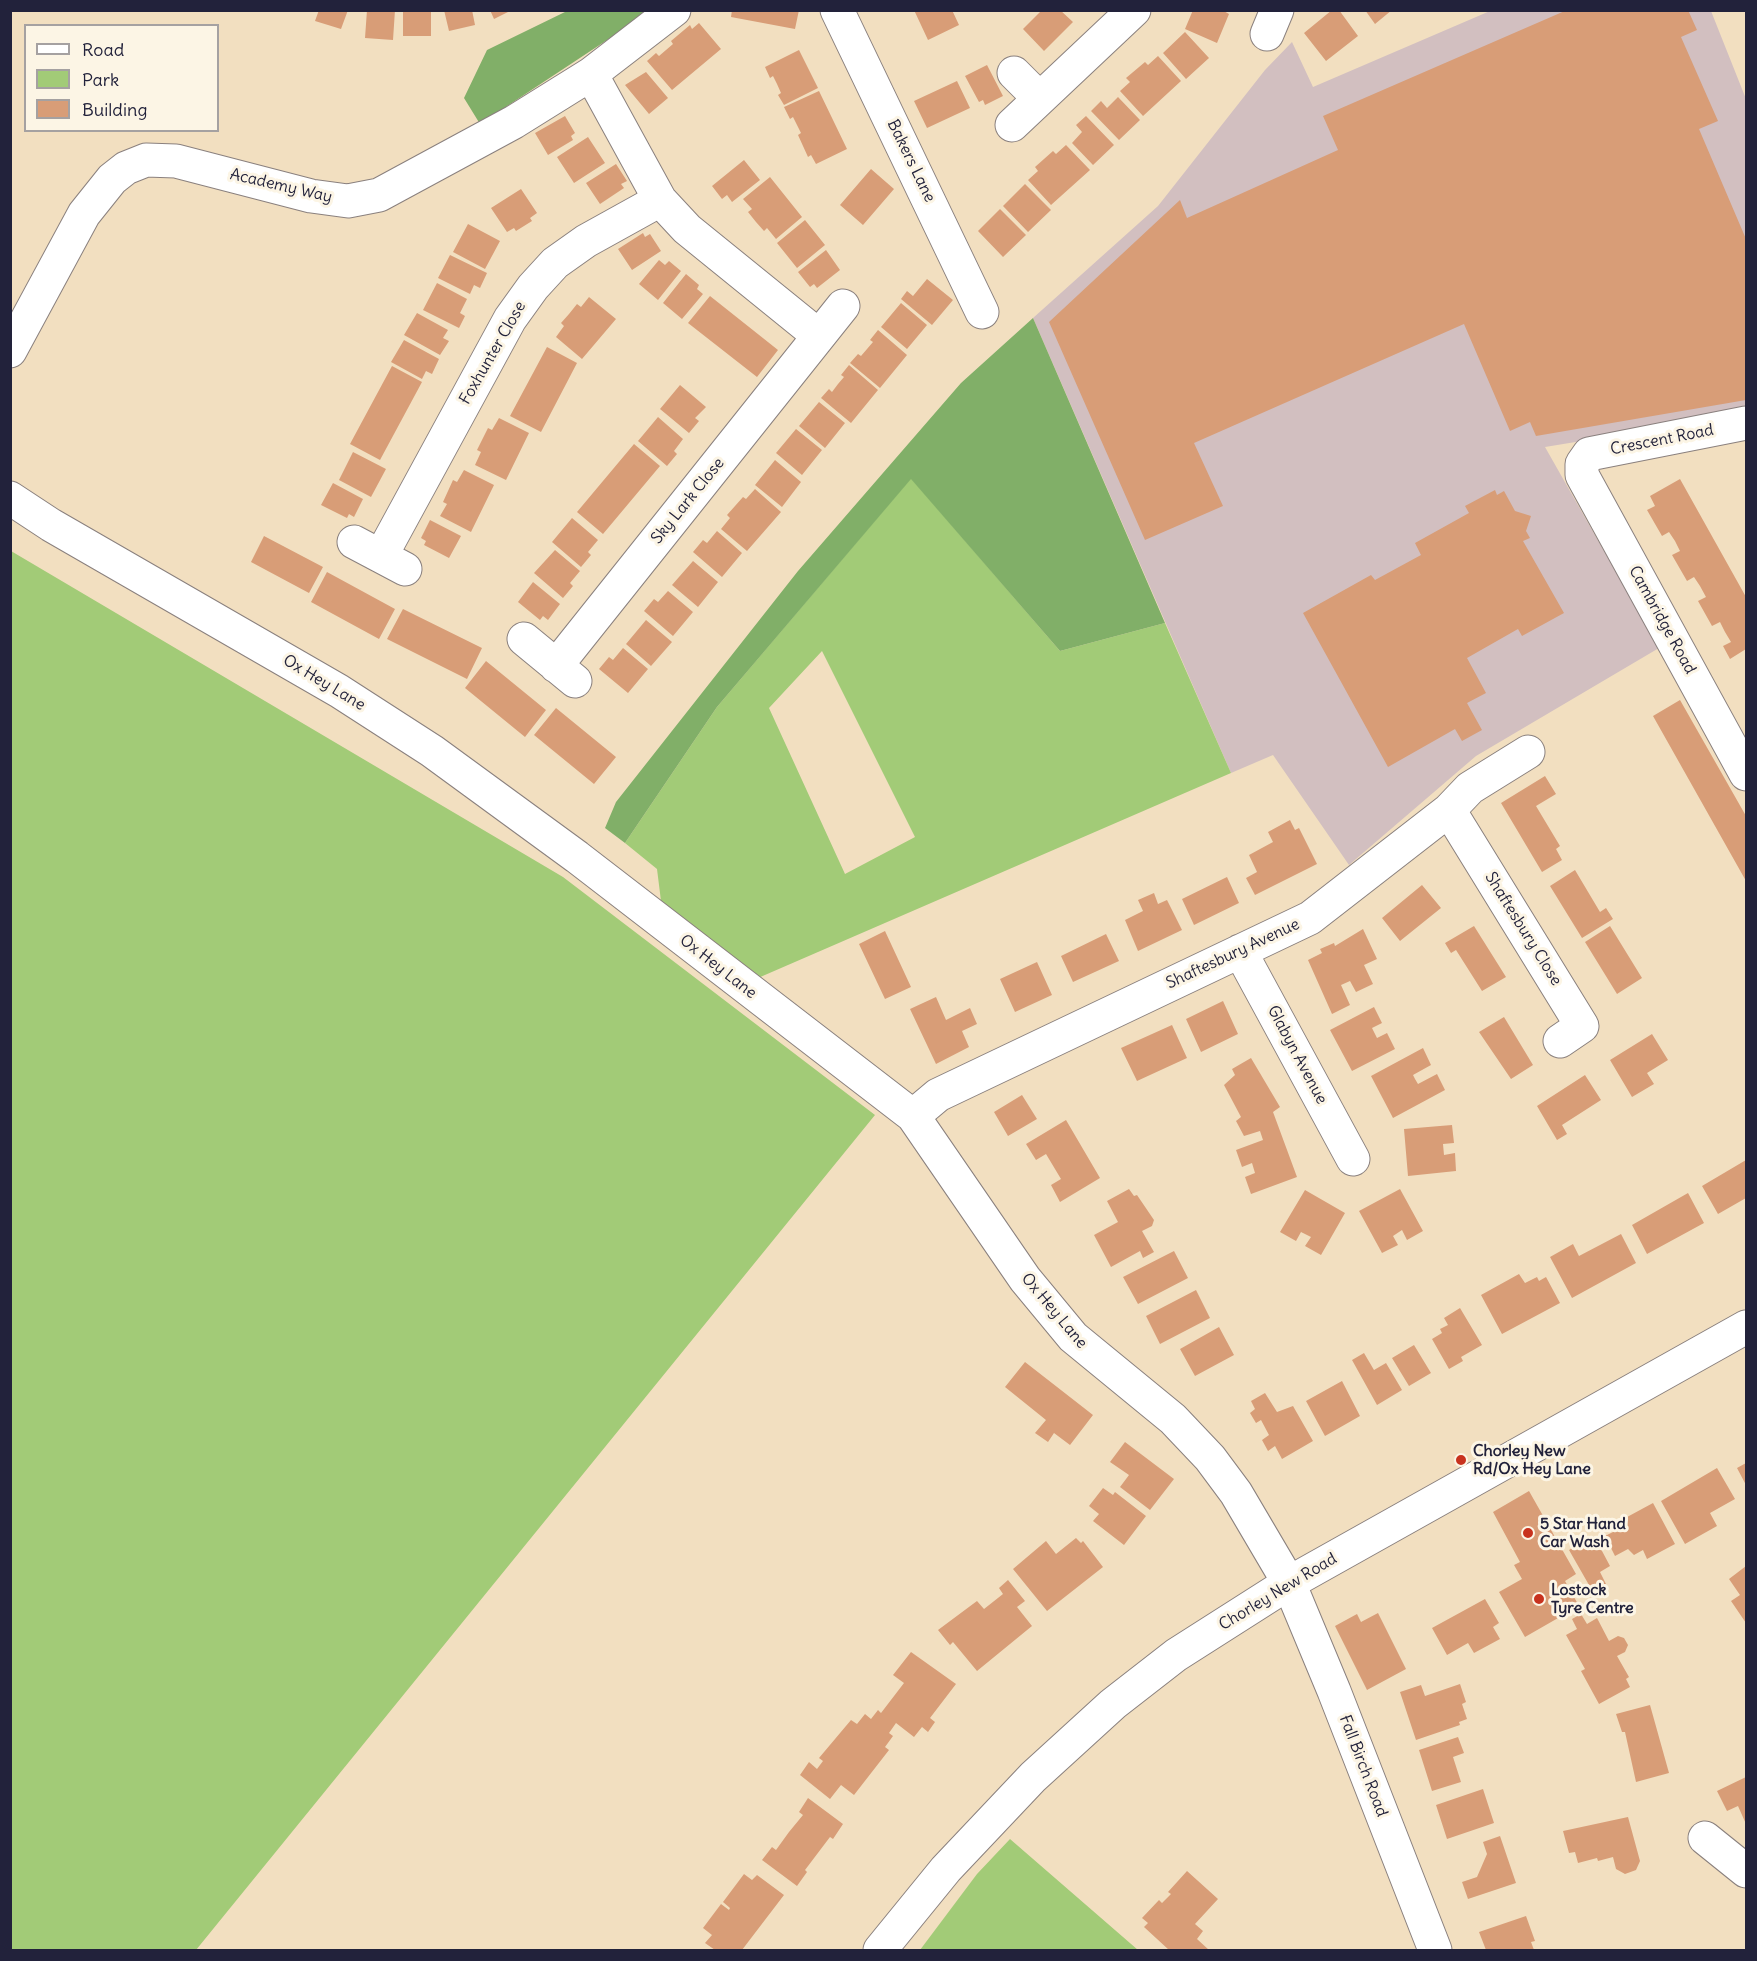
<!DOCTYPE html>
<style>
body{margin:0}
#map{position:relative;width:1757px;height:1961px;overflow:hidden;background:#f2dfc0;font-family:Delius,sans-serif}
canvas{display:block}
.frame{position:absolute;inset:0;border:12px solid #22223b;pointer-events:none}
.legend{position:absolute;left:24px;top:24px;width:195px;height:108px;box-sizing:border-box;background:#fcf5e5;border:2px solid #a5a1a1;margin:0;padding:8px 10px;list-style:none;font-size:18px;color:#22223b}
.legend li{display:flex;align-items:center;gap:12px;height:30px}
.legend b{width:30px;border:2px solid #a5a1a1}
</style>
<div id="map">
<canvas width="1757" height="1961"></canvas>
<div class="frame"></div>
<ul class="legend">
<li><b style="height:8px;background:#fff"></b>Road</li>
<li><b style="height:16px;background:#a2cb77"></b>Park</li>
<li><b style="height:16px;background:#d89d77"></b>Building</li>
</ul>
</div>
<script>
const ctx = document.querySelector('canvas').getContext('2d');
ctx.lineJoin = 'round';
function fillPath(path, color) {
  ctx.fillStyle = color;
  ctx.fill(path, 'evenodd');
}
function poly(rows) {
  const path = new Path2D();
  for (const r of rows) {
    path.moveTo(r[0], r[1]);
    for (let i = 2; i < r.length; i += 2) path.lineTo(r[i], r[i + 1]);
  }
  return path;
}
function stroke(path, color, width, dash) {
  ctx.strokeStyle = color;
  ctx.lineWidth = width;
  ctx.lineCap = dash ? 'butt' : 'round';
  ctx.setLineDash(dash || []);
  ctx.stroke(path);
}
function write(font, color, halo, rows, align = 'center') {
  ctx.font = font + ' Delius,sans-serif';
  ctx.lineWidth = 6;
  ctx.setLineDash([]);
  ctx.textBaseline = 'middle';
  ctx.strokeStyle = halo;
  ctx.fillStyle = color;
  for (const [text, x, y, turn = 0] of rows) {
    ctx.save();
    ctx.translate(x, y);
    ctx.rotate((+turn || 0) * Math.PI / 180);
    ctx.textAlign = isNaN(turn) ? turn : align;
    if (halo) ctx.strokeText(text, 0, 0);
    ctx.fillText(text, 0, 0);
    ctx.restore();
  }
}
const industrial = poly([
 [1490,11,1711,11,1746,99,1746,414,1545,447,1659,648,1476,756,1349,865,1273,755,1231,773,1033,318,1158,206,1265,70,1292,42,1313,87]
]);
const green = poly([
 [911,478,1060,651,1165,623,1231,773,758,978,661,901,657,869,625,843,717,707],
 [822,651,915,837,845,874,769,708],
 [11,551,563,877,875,1115,196,1950,11,1950],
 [1010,1839,1138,1950,920,1950,977,1874]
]);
const forest = poly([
 [567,11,651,11,480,124,464,98,487,50],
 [1033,318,1165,623,1060,651,911,479,717,707,625,843,605,828,616,802,798,571,961,383]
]);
const building = poly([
 [319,10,348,10,341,29,315,21],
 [367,10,395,10,393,40,365,38],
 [403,10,431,10,431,36,403,36],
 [444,10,472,10,475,25,449,31],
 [490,10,512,10,494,19],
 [732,10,799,10,795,29,731,17],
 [914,10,952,10,959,25,928,40],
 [1042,10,1060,10,1073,22,1044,51,1023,29],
 [1193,10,1222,10,1229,14,1217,43,1185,29],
 [1332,10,1339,10,1358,36,1326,61,1304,33],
 [1365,10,1392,10,1375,24],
 [1567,10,1688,10,1697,30,1681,37,1718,121,1699,129,1746,239,1746,400,1536,436,1530,422,1510,431,1464,324,1194,443,1223,506,1145,540,1049,322,1180,200,1187,218,1338,150,1323,116],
 [699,23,721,49,672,90,647,61,656,53,659,56,673,44,671,41,690,25,692,29],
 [1185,32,1209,58,1186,79,1163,53],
 [799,50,818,88,784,105,778,95,781,93,777,84,773,76,770,78,765,67],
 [1158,56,1181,81,1143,116,1120,91,1130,82,1126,78,1145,62,1148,65],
 [987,65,1003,96,985,105,983,100,979,102,965,76],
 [646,72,668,98,649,114,625,85],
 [957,81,970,108,927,128,914,101],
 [819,91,847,149,816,164,811,155,808,157,798,135,801,133,793,117,790,119,784,107],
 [1118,97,1140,120,1119,140,1091,111,1101,101,1107,108],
 [565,116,575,133,571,136,573,140,548,155,535,133],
 [1086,116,1114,145,1093,165,1072,143,1082,132,1076,125],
 [588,137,605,163,574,183,557,157],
 [1066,145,1090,170,1051,205,1028,180,1038,171,1035,167,1053,151,1056,154],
 [744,160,760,180,732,202,727,195,722,199,712,186],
 [616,164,627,181,621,184,624,188,600,204,586,183],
 [871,169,894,189,863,225,840,205],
 [770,177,802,217,776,239,767,228,764,231,756,222,748,212,752,209,743,199],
 [1025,184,1051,210,1028,232,1003,206],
 [521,189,537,213,530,218,532,221,516,231,514,228,507,232,491,208],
 [1000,209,1026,235,1003,257,978,231],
 [805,220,825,245,797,268,777,243],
 [468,224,500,241,485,269,453,252],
 [643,233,645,237,650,234,661,251,632,270,618,249],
 [826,250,840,270,817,288,814,284,810,287,798,272],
 [450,255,487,273,480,288,474,285,470,294,438,278],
 [659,260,665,265,669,261,681,271,658,300,639,284],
 [686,274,699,285,697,289,703,294,682,319,663,303],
 [927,279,953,300,932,325,901,299,907,291,913,296],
 [437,283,467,299,460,313,465,316,459,328,423,310],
 [710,296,778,350,757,377,688,323],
 [589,297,616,319,582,359,556,337,564,326,561,323,569,314,577,304,581,307],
 [901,303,927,325,907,349,881,327],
 [417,313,448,330,443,338,449,341,440,355,404,335],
 [878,330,907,355,880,388,850,363,858,354,861,356,873,342,870,340],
 [404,340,439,359,432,374,426,371,422,379,391,362],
 [547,347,577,363,541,432,510,416],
 [849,365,878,390,851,423,821,398,829,389,832,392,838,384,844,377,841,375],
 [392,366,422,382,380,460,350,444],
 [680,385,706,407,695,418,699,421,689,433,660,409],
 [819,402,845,423,825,448,799,426],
 [658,417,683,439,674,451,677,454,667,466,638,441],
 [499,418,529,433,506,480,475,465,481,452,477,450,488,428,492,430],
 [796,429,822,450,802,475,776,453],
 [634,444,660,466,603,534,577,512],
 [353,452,386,469,371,497,339,480],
 [775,460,801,482,782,507,755,485],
 [464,470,494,485,471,532,440,516,447,504,443,502,453,480,457,482],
 [1680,479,1746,597,1746,649,1730,659,1723,646,1731,642,1725,632,1720,622,1712,626,1698,601,1706,597,1700,586,1694,577,1687,581,1672,555,1680,551,1675,541,1669,532,1662,536,1647,510,1655,506,1650,496],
 [333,483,363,499,354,517,349,514,347,518,321,505],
 [755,489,781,512,747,551,721,529,730,518,727,515,743,497,746,499],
 [1495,490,1497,495,1504,491,1515,511,1531,516,1526,531,1530,538,1523,541,1564,613,1522,636,1518,629,1467,658,1486,693,1467,703,1482,730,1462,741,1455,729,1388,767,1303,613,1371,575,1375,580,1421,555,1415,543,1469,513,1465,506],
 [572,518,598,540,588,552,591,555,581,567,552,542],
 [430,520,461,536,449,558,424,545,426,541,421,538],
 [717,531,742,553,722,577,693,552,703,540,707,543],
 [264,536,323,567,309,593,251,562],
 [555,550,580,571,570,583,573,586,563,598,534,573],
 [693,561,718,582,698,607,672,585],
 [327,572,395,609,379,639,311,602],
 [533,582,560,604,548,620,543,616,540,620,518,602],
 [668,591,693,612,673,636,644,611,654,599,658,602],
 [403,609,482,648,467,679,387,639],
 [646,620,672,642,651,666,626,644],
 [623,648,648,669,628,693,599,669,609,657,613,660],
 [486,661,546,710,525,737,465,688],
 [1680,700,1746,816,1746,881,1653,716],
 [556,708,616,757,594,784,534,735],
 [1545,776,1556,794,1536,806,1560,846,1556,849,1562,860,1542,872,1501,803],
 [1290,820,1295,830,1299,828,1317,864,1255,895,1246,878,1257,872,1249,855,1273,842,1268,832],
 [1575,870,1600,912,1606,908,1613,919,1582,938,1550,886],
 [1227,877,1239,903,1194,925,1182,899],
 [1422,885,1441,908,1400,941,1382,918],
 [1154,893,1158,904,1167,900,1182,930,1138,951,1125,920,1143,911,1138,900],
 [1474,926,1506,977,1482,991,1456,950,1451,953,1445,943],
 [1610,926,1642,978,1617,994,1585,942],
 [1363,929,1377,959,1364,965,1373,984,1356,992,1350,981,1341,985,1350,1005,1332,1014,1308,960,1322,953,1320,949,1334,943,1335,946],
 [885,931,911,987,885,999,859,944],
 [1106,934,1119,961,1073,982,1061,956],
 [1037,962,1052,995,1015,1012,1000,979],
 [936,997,946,1020,970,1008,977,1024,962,1031,969,1047,936,1064,910,1009],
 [1223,1001,1238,1034,1201,1052,1186,1019],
 [1374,1007,1382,1023,1372,1028,1377,1038,1387,1033,1395,1049,1352,1071,1330,1030],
 [1504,1017,1533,1065,1511,1079,1479,1032],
 [1172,1025,1187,1058,1137,1081,1121,1048],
 [1652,1034,1668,1060,1647,1073,1654,1084,1632,1097,1610,1060],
 [1423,1048,1431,1065,1413,1075,1415,1079,1418,1084,1437,1074,1445,1090,1393,1118,1371,1076],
 [1251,1058,1280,1107,1273,1112,1297,1177,1251,1194,1245,1177,1255,1173,1252,1163,1242,1167,1236,1150,1263,1140,1260,1131,1244,1136,1236,1121,1241,1117,1224,1085,1235,1075,1232,1069],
 [1585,1075,1601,1100,1562,1125,1567,1134,1557,1140,1537,1106],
 [1022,1095,1037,1119,1008,1136,994,1112],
 [1066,1120,1100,1178,1060,1202,1051,1185,1061,1179,1046,1154,1036,1160,1026,1144],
 [1452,1125,1454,1143,1443,1144,1444,1155,1455,1153,1456,1171,1408,1176,1404,1129],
 [1746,1160,1746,1198,1718,1214,1702,1186],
 [1129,1189,1134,1196,1137,1195,1154,1220,1152,1226,1142,1231,1154,1252,1143,1258,1140,1251,1111,1267,1094,1235,1118,1222,1107,1201],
 [1400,1189,1423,1231,1407,1240,1402,1230,1393,1236,1398,1245,1382,1253,1359,1211],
 [1305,1190,1345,1213,1321,1255,1305,1246,1311,1237,1301,1232,1296,1241,1280,1232],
 [1688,1193,1704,1223,1647,1254,1632,1225],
 [1621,1234,1636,1263,1572,1298,1550,1257,1573,1244,1579,1256],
 [1174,1251,1188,1278,1138,1304,1123,1277],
 [1519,1274,1525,1283,1537,1277,1539,1281,1546,1277,1560,1303,1502,1334,1481,1295],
 [1196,1290,1210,1318,1160,1344,1146,1316],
 [1460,1308,1482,1345,1461,1357,1463,1361,1449,1369,1432,1339,1442,1333,1440,1329,1448,1325,1444,1318],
 [1219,1327,1234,1355,1195,1376,1180,1349],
 [1414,1345,1431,1373,1409,1386,1392,1358],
 [1364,1353,1374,1370,1386,1363,1402,1390,1377,1405,1352,1360],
 [1025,1362,1093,1415,1070,1445,1054,1433,1048,1442,1035,1433,1046,1420,1005,1387],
 [1342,1381,1360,1416,1325,1436,1306,1401],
 [1265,1393,1277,1412,1293,1406,1313,1441,1282,1459,1275,1446,1268,1451,1262,1440,1269,1435,1261,1420,1256,1423,1250,1413,1255,1409,1251,1401],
 [1125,1442,1174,1479,1150,1510,1120,1487,1129,1475,1110,1462],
 [1746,1463,1746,1485,1737,1468],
 [1717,1468,1735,1499,1710,1513,1717,1526,1685,1544,1661,1501],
 [1103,1488,1113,1495,1115,1492,1146,1516,1124,1545,1093,1521,1099,1514,1089,1506],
 [1529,1491,1576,1574,1565,1581,1579,1606,1525,1637,1499,1592,1522,1579,1514,1565,1520,1562,1493,1512],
 [1653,1503,1675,1544,1647,1559,1643,1550,1634,1555,1628,1549,1615,1556,1605,1536,1619,1529,1616,1523],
 [1594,1536,1610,1566,1600,1572,1606,1584,1593,1592,1569,1550],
 [1076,1538,1081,1543,1083,1541,1103,1567,1047,1611,1013,1569,1046,1541,1056,1554],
 [1746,1566,1746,1623,1731,1601,1740,1595,1729,1579],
 [1008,1580,1025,1601,1017,1607,1032,1626,977,1671,953,1642,950,1645,938,1630,977,1601,984,1609,1003,1594,999,1588],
 [1485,1599,1499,1623,1493,1627,1500,1639,1474,1653,1468,1643,1447,1655,1432,1628],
 [1378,1613,1406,1669,1367,1690,1335,1626,1357,1614,1361,1622],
 [1581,1614,1587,1624,1597,1618,1609,1641,1618,1636,1624,1638,1628,1645,1625,1652,1617,1656,1629,1677,1626,1679,1630,1687,1599,1704,1581,1671,1585,1669,1566,1635,1577,1629,1572,1619],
 [911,1652,956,1684,930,1718,935,1722,928,1732,922,1727,914,1737,896,1723,889,1733,893,1736,885,1747,889,1750,854,1795,841,1785,830,1799,800,1775,809,1762,817,1769,823,1761,819,1758,851,1720,857,1724,865,1714,871,1719,878,1710,881,1713,904,1683,893,1675],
 [1460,1684,1466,1702,1462,1704,1467,1719,1459,1722,1460,1725,1416,1740,1400,1692,1421,1685,1425,1696],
 [1650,1705,1669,1773,1636,1782,1625,1732,1622,1732,1616,1714],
 [1458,1737,1464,1753,1453,1757,1461,1782,1432,1791,1419,1750],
 [1746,1777,1746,1824,1738,1806,1727,1811,1717,1791],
 [1483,1789,1494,1823,1447,1839,1436,1805],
 [808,1798,843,1824,833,1839,830,1837,805,1870,807,1872,797,1886,762,1860,772,1847,776,1850,789,1832,803,1815,799,1812],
 [1628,1817,1640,1861,1636,1870,1625,1874,1616,1869,1613,1857,1598,1861,1597,1858,1578,1863,1575,1852,1569,1853,1563,1831],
 [1500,1836,1516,1883,1468,1899,1462,1882,1477,1877,1487,1854,1483,1842],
 [1187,1871,1218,1899,1195,1924,1203,1931,1197,1939,1209,1950,1169,1950,1144,1927,1148,1923,1142,1918,1159,1900,1162,1903,1171,1894,1168,1892],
 [744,1874,752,1880,757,1875,784,1895,742,1950,715,1950,705,1943,712,1935,703,1928,721,1904,729,1910,730,1908,723,1902],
 [1526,1916,1535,1941,1531,1942,1534,1950,1486,1950,1479,1932]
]);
const minor = poly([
 [837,10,982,312],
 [1267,34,1277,10],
 [1014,73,1039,98],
 [591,74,660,200,687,229,819,336],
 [1012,125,1134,10],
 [10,351,84,214,112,179,126,168,146,160,176,161,311,196,348,201,379,195,514,122,591,74,674,10],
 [1746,423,1589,454,1582,464,1582,475,1746,774],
 [10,498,51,525,339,691,432,751,577,857,913,1116,1025,1279,1073,1337,1173,1419,1210,1458,1236,1493,1289,1583,1334,1691,1435,1950],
 [354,542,405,569],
 [381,556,510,319,533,287,555,263,586,241,660,200],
 [524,639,575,681],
 [556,666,843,306],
 [1449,810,1582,1026,1560,1041],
 [1240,951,1353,1159],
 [913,1116,938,1095,1310,918,1449,810,1470,788,1528,752],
 [1705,1838,1746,1871]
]);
const highway = poly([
 [880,1950,946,1869,1033,1777,1113,1704,1176,1655,1289,1583,1746,1327]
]);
const markers = [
 [1461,1460,6,"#c8321e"],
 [1528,1533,6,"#c8321e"],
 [1539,1599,6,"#c8321e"]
];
const streetNames = [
 ["Bakers Lane",911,161,64],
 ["Academy Way",281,186,13],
 ["Foxhunter Close",493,353,-60],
 ["Crescent Road",1662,440,-11],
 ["Sky Lark Close",688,501,-51],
 ["Cambridge Road",1662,620,61],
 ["Ox Hey Lane",324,683,31],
 ["Shaftesbury Close",1523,929,58],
 ["Shaftesbury Avenue",1233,954,-25],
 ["Ox Hey Lane",718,967,38],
 ["Glabyn Avenue",1297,1055,62],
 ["Ox Hey Lane",1054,1311,50],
 ["Chorley New Road",1278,1592,-31],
 ["Fall Birch Road",1363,1766,69]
];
const poiNames = [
 ["Chorley New",1473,1451],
 ["Rd/Ox Hey Lane",1473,1469],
 ["5 Star Hand",1540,1524],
 ["Car Wash",1540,1542],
 ["Lostock",1551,1590],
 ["Tyre Centre",1551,1608]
];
fillPath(industrial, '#d2bfc0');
fillPath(green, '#a2cb77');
fillPath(forest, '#81af68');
fillPath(building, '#d89d77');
stroke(minor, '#8a807e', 35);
stroke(highway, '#8a807e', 35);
stroke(minor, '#fff', 33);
stroke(highway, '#fff', 33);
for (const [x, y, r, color] of markers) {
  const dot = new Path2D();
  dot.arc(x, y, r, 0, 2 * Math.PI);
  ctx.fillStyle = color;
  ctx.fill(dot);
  stroke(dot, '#fcf5e5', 2);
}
write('16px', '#22223b', '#fcf5e5', streetNames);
write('bold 16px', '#22223b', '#fcf5e5', poiNames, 'left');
</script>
